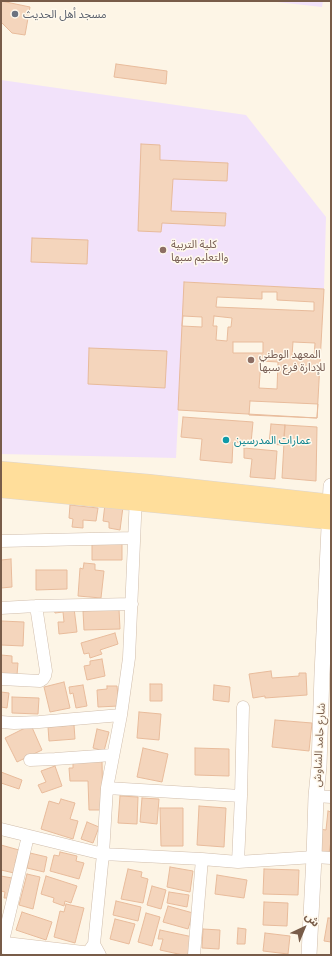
<!DOCTYPE html>
<meta charset="utf-8">
<style>
body{margin:0}
#map{position:relative;width:332px;height:956px;overflow:hidden;background:#fdf5e6;font-family:Ubuntu,"Noto Sans Arabic",sans-serif}
canvas{display:block}
.frame{position:absolute;inset:0;border:2px solid #785c49;pointer-events:none}
.north{position:absolute;left:284px;top:908px;width:40px;height:40px;-webkit-text-stroke:3px #fff9ed;paint-order:stroke;rotate:44deg;font-size:11px;font-weight:700;line-height:16px;text-align:center;color:#785c49}
.north::after{content:'';display:block;margin:auto;width:14px;height:18px;background:#785c49;clip-path:polygon(50% 0,100% 100%,50% 72%,0 100%)}
</style>
<div id="map">
<canvas width="332" height="956"></canvas>
<div class="frame"></div>
<div class="north">ش</div>
</div>
<script>
const ctx = document.querySelector('canvas').getContext('2d');
ctx.lineJoin = 'round';
function fillPath(path, color) {
  ctx.fillStyle = color;
  ctx.fill(path, 'evenodd');
}
function poly(rows) {
  const path = new Path2D();
  for (const r of rows) {
    path.moveTo(r[0], r[1]);
    for (let i = 2; i < r.length; i += 2) path.lineTo(r[i], r[i + 1]);
  }
  return path;
}
function stroke(path, color, width, dash) {
  ctx.strokeStyle = color;
  ctx.lineWidth = width;
  ctx.lineCap = dash ? 'butt' : 'round';
  ctx.setLineDash(dash || []);
  ctx.stroke(path);
}
function write(font, color, halo, rows, align = 'center') {
  ctx.font = font + ' Ubuntu,"Noto Sans Arabic",sans-serif';
  ctx.lineWidth = 3;
  ctx.setLineDash([]);
  ctx.textBaseline = 'middle';
  ctx.strokeStyle = halo;
  ctx.fillStyle = color;
  for (const [text, x, y, turn = 0] of rows) {
    ctx.save();
    ctx.translate(x, y);
    ctx.rotate((+turn || 0) * Math.PI / 180);
    ctx.textAlign = isNaN(turn) ? turn : align;
    if (halo) ctx.strokeText(text, 0, 0);
    ctx.fillText(text, 0, 0);
    ctx.restore();
  }
}
const education = poly([
 [268,1,323,1,322,7],
 [1,80,246,115,326,217,324,289,185,282,176,458,1,454]
]);
const building = poly([
 [1,1,30,7,25,35,12,33,1,22,1,1],
 [116,64,167,71,166,84,114,77,116,64],
 [141,144,160,145,160,160,228,163,227,181,173,179,171,211,226,213,225,226,162,223,161,232,138,231,141,144],
 [32,238,88,240,87,264,31,262,32,238],
 [184,282,324,289,317,418,178,410,184,282],
 [262,292,277,292,277,300,314,302,314,311,216,307,217,297,262,299,262,292],
 [183,316,202,317,202,327,182,326,183,316],
 [214,316,232,318,231,327,228,327,227,341,216,340,217,326,213,326,214,316],
 [233,342,263,342,263,353,233,353,233,342],
 [293,342,315,343,314,357,292,356,293,342],
 [89,348,167,351,165,388,88,384,89,348],
 [261,361,278,362,277,389,259,388,261,361],
 [250,401,318,404,317,418,249,415,250,401],
 [183,417,253,422,251,443,269,444,233,442,232,463,200,460,202,439,181,437,183,417],
 [271,424,285,425,283,445,269,444,271,424],
 [285,425,317,427,316,481,282,478,285,425],
 [244,448,277,451,275,479,250,477,252,459,244,458,244,448],
 [105,504,123,507,120,530,109,528,109,522,103,521,105,504],
 [70,505,98,508,96,521,83,520,83,528,72,527,73,519,69,518,70,505],
 [92,543,122,543,122,560,92,560,92,543],
 [11,559,12,587,1,588,1,560,11,559],
 [84,563,95,564,95,570,104,571,101,598,78,596,80,568,83,569,84,563],
 [36,570,67,570,67,589,36,590,36,570],
 [74,608,77,632,59,634,58,622,64,622,63,612,55,613,54,610,74,608],
 [119,609,120,629,84,630,83,611,119,609],
 [1,621,24,622,23,646,1,645,1,621],
 [115,633,118,644,100,650,102,654,90,658,89,653,84,654,81,643,115,633],
 [1,655,12,656,12,663,18,663,17,675,1,674,1,655],
 [102,659,105,676,87,680,84,666,90,665,90,661,102,659],
 [271,671,272,678,299,676,299,673,306,673,307,695,265,698,265,696,253,698,249,674,271,671],
 [64,682,70,708,50,712,44,687,64,682],
 [150,684,162,684,162,701,150,701,150,684],
 [83,685,87,706,76,708,73,693,70,694,69,687,83,685],
 [214,685,230,687,229,702,213,700,214,685],
 [107,686,117,686,119,706,98,707,97,690,107,689,107,686],
 [1,692,9,693,7,708,1,707,1,692],
 [12,697,39,698,38,714,12,713,12,697],
 [139,712,161,714,159,740,137,738,139,712],
 [275,720,312,723,309,751,272,747,275,720],
 [31,725,42,750,17,762,5,738,31,725],
 [74,725,75,739,49,741,48,727,74,725],
 [97,729,109,732,104,751,93,748,97,729],
 [143,748,168,754,162,782,137,777,143,748],
 [195,748,229,749,229,776,195,775,195,748],
 [102,761,103,810,89,810,88,781,70,781,69,768,73,768,73,762,102,761],
 [55,766,62,786,42,793,38,785,46,782,41,771,55,766],
 [1,772,22,780,19,789,1,783,1,772],
 [120,796,138,797,137,824,118,823,120,796],
 [142,798,159,799,157,824,140,822,142,798],
 [61,799,75,803,70,819,78,821,73,839,41,829,49,801,59,804,61,799],
 [199,806,226,808,224,847,197,845,199,806],
 [160,808,183,808,183,846,161,846,160,808],
 [328,811,331,812,331,841,329,853,317,852,319,829,326,830,328,811],
 [87,822,99,827,93,843,81,839,87,822],
 [1,845,19,850,15,863,17,864,14,873,1,870,1,845],
 [60,852,77,856,76,861,84,863,79,879,50,871,54,855,59,856,60,852],
 [30,853,47,857,44,872,27,868,30,853],
 [170,867,193,871,190,892,167,887,170,867],
 [128,869,142,872,141,877,148,879,143,903,121,899,128,869],
 [264,869,299,870,298,895,263,894,264,869],
 [27,874,40,877,33,909,19,905,27,874],
 [217,875,247,880,244,898,215,894,217,875],
 [1,876,12,878,8,898,4,898,5,892,1,891,1,876],
 [46,876,77,886,71,903,65,901,64,906,53,902,54,898,41,894,46,876],
 [152,886,166,890,161,909,147,905,152,886],
 [169,892,189,895,187,907,167,903,169,892],
 [116,901,141,907,138,921,113,915,116,901],
 [264,902,288,903,287,926,263,925,264,902],
 [66,904,84,908,75,943,54,937,60,911,64,912,66,904],
 [168,906,193,913,188,929,163,922,168,906],
 [22,912,52,922,46,940,16,930,22,912],
 [146,913,160,917,152,946,138,942,146,913],
 [328,918,331,918,331,942,324,941,328,918],
 [115,919,135,924,129,944,110,939,115,919],
 [238,928,246,929,245,944,237,944,238,928],
 [203,929,220,930,219,949,202,948,203,929],
 [160,930,193,937,190,955,183,955,160,950,163,939,158,939,160,930],
 [265,933,290,936,288,954,263,951,265,933]
]);
const minor = poly([
 [1,541,134,538],
 [1,608,36,606,132,604],
 [1,679,40,681,43,679,45,676,46,671,36,606],
 [1,722,14,723,39,722,121,715],
 [30,760,55,759,112,755],
 [107,788,241,796],
 [316,796,331,797],
 [1,829,103,854,202,859,238,862,314,857,331,858],
 [238,862,241,796,243,707],
 [94,944,100,955],
 [2,945,28,836],
 [86,955,94,944,103,854,107,788,121,715,129,658,136,495],
 [194,955,202,859]
]);
const tertiary = poly([
 [309,955,314,857,316,796,319,766,322,674,331,486]
]);
const secondary = poly([
 [1,945,87,955]
]);
const primary = poly([
 [1,471,149,484,331,504],
 [1,488,331,520]
]);
const markers = [
 [15,14,4,"#6b7280"],
 [163,250,4,"#8d6e63"],
 [251,360,4,"#8d6e63"],
 [226,440,4,"#0f9aa8"]
];
const worshipNames = [
 ["مسجد أهل الحديث",23,14]
];
const educationNames = [
 ["كلية التربية",171,244],
 ["والتعليم سبها",171,257],
 ["المعهد الوطني",259,354],
 ["للإدارة فرع سبها",259,367]
];
const cultureNames = [
 ["عمارات المدرسين",234,440]
];
const streetNames = [
 ["شارع حامد الشاوش",319,745,-87]
];
fillPath(education, '#f2e2fa');
fillPath(building, '#f4d5bc');
stroke(building, '#e8bb9b', 1);
stroke(minor, '#d0bdab', 13);
stroke(tertiary, '#d0bdab', 16);
stroke(secondary, '#d5bfab', 18);
stroke(primary, '#dcd5d0', 20);
stroke(minor, '#fff', 12);
stroke(tertiary, '#fff', 15);
stroke(secondary, '#fff', 17);
stroke(primary, '#ffde9b', 19);
for (const [x, y, r, color] of markers) {
  const dot = new Path2D();
  dot.arc(x, y, r, 0, 2 * Math.PI);
  ctx.fillStyle = color;
  ctx.fill(dot);
  stroke(dot, '#fff9ed', 1.5);
}
write('11px', '#5b616d', '#fff9ed', worshipNames, 'left');
write('11px', '#785e54', '#fff9ed', educationNames, 'left');
write('11px', '#0d838f', '#fff9ed', cultureNames, 'left');
write('11px', '#785c49', '#fff9ed', streetNames);
</script>
